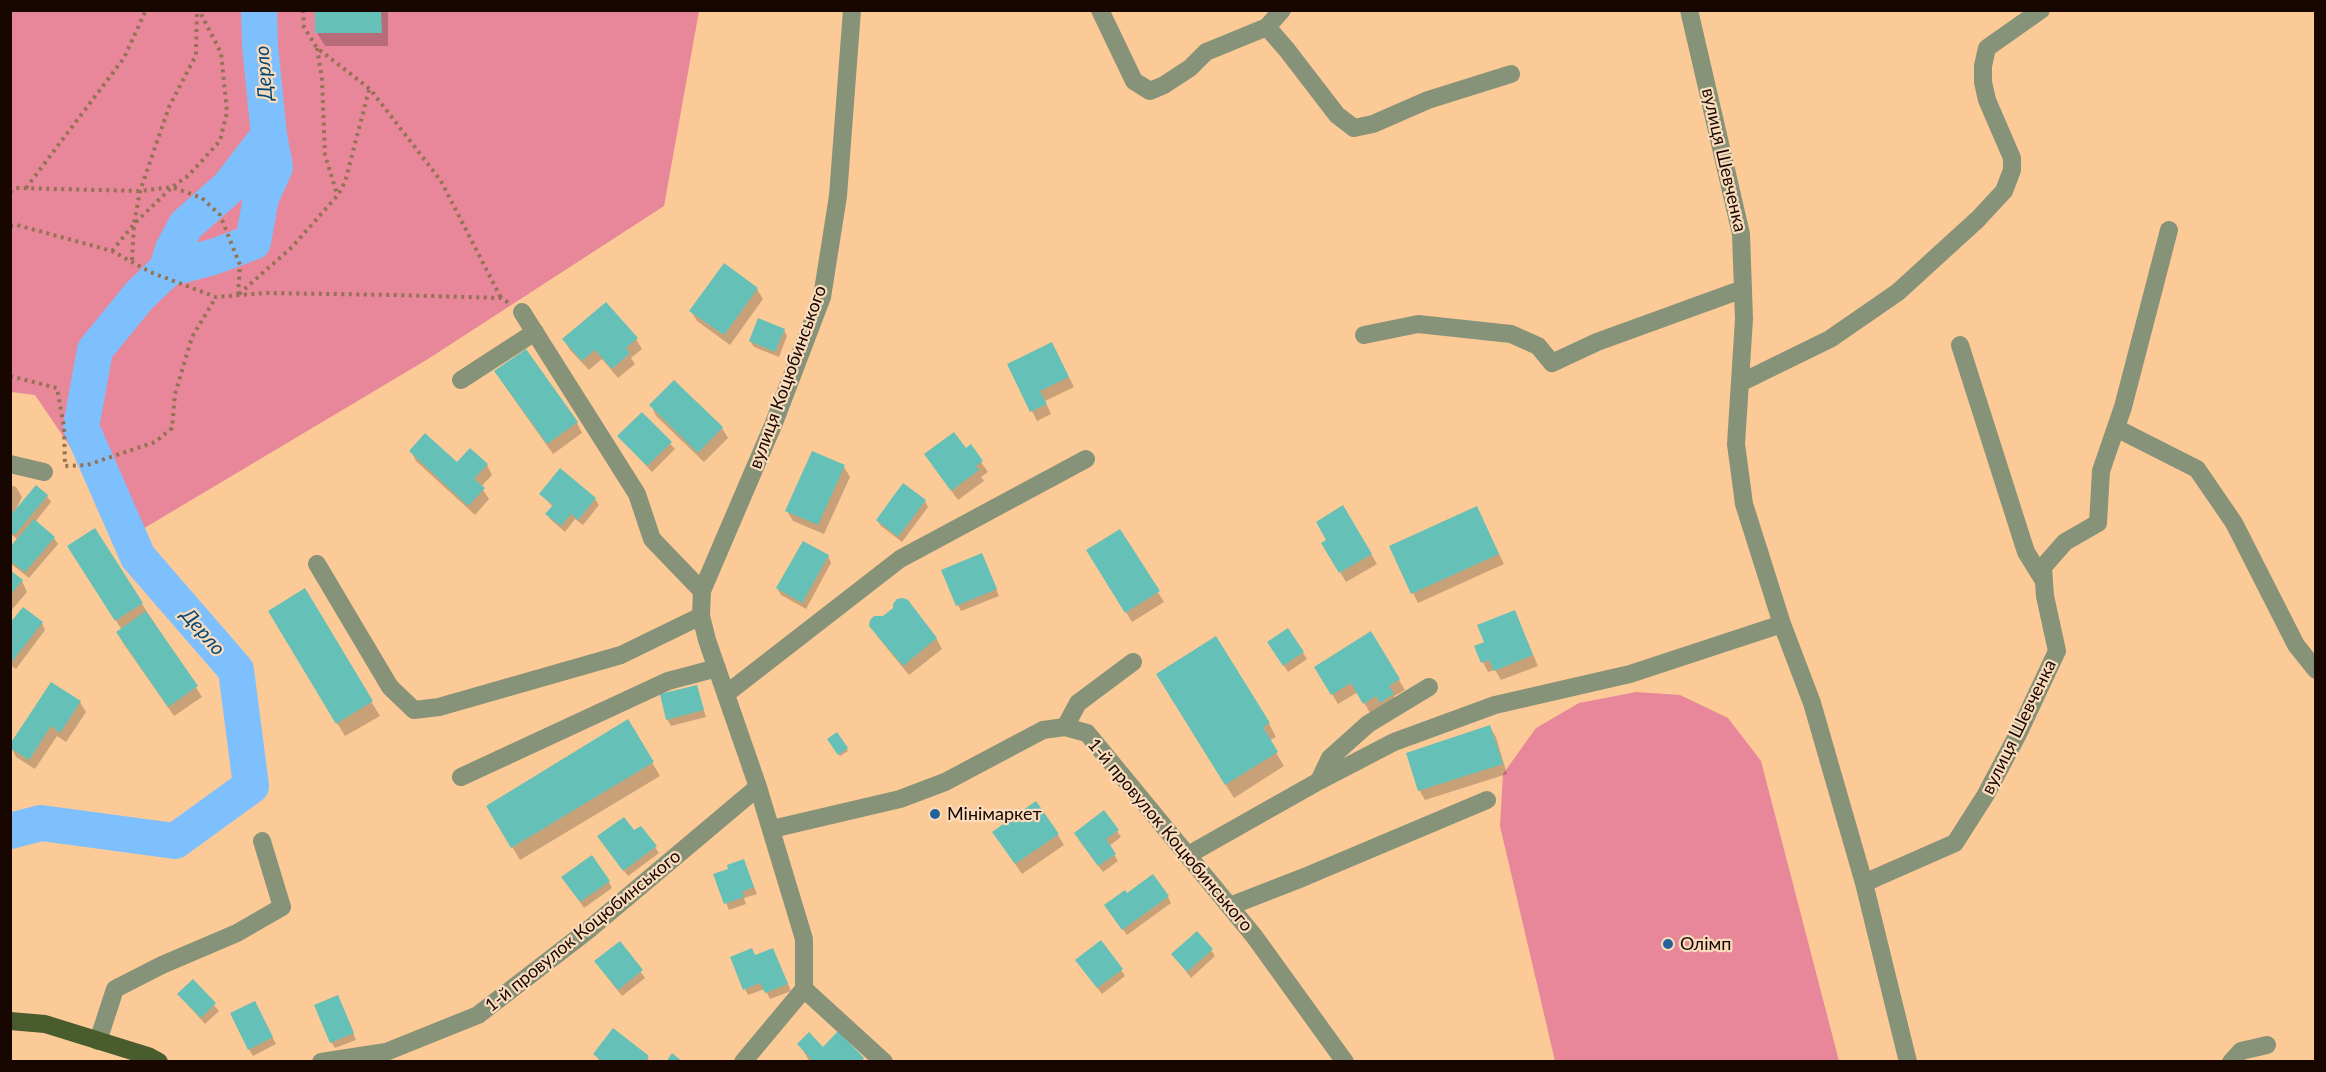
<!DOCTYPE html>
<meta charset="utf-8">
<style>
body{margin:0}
#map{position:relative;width:2326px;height:1072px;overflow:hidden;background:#fcca96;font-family:Lato,sans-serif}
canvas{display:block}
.frame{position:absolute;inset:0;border:12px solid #170700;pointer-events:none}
</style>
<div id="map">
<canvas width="2326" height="1072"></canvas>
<div class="frame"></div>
</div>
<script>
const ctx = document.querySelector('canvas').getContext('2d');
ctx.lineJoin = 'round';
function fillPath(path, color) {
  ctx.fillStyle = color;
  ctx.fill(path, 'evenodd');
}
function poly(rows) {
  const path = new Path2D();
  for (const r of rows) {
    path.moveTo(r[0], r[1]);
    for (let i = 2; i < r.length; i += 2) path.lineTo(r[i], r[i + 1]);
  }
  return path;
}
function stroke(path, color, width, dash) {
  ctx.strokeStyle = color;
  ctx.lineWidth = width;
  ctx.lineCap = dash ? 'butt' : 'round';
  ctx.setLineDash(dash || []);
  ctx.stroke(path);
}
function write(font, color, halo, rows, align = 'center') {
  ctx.font = font + ' Lato,sans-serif';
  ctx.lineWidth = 4.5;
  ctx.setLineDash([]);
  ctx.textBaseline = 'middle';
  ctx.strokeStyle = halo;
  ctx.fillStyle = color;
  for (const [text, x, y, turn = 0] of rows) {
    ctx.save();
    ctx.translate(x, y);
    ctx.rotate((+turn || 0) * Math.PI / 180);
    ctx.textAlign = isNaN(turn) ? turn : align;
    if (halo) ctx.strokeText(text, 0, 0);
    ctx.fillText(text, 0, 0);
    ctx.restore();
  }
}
const green = poly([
 [11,11,699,11,664,206,428,359,131,536,35,395,11,392],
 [1636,692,1680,695,1728,718,1761,761,1839,1061,1555,1061,1500,826,1503,774,1536,728,1579,703]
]);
const shadow = poly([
 [316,10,388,10,388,46,325,46,317,33],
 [757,289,763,299,730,345,697,321,691,311],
 [784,330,787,336,779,357,754,347,750,341],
 [636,339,642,349,631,358,635,364,618,378,602,359,589,370,570,350,564,340],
 [1057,354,1074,387,1045,401,1051,414,1037,421,1009,365],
 [502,382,577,423,582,433,553,454],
 [651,405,722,428,728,438,704,462,656,416],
 [642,414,675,449,652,472,619,436],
 [970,447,988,472,981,477,984,481,958,500,926,455,966,450],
 [411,451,457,464,487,465,492,475,481,487,489,499,475,515,416,461],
 [844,467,850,477,824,534,793,521,787,511],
 [10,485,16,487,22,497,15,511,47,496,51,502,35,522,54,538,58,544,29,578,10,563,10,549,18,540,10,533],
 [541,494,595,499,599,505,583,525,575,519,565,532,551,520,547,514,553,507],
 [925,501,928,507,902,542,881,526,877,520],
 [1343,507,1377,564,1346,582,1323,543,1328,540],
 [1477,508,1504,564,1418,603,1413,593],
 [1120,531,1164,602,1132,622,1094,560],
 [75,556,142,604,202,697,174,716,123,643,118,633,122,630],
 [828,556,831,563,806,609,781,595,777,588],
 [985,561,999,596,961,611,958,605],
 [10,572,22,581,27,592,10,612],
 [304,591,380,716,345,736,278,625],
 [1515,612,1538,666,1501,680,1495,670,1488,672,1483,662,1486,643],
 [42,623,45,630,16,669,10,665,10,626],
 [871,626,936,638,942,649,909,675,877,636],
 [1288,630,1307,659,1288,672,1273,649],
 [1371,633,1405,690,1394,696,1399,705,1370,713,1358,692,1338,704,1316,667],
 [697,687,706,717,671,726,667,719],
 [1165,688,1269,724,1276,737,1269,741,1284,766,1234,798],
 [80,702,86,712,66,742,57,736,35,769,16,757,11,747],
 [628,722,660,776,520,860,488,806],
 [1490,727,1496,737,1507,774,1425,800,1419,790],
 [837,734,848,751,840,756,829,740],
 [1117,831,1121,837,1109,846,1118,861,1103,872,1079,840],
 [634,832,655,847,659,853,628,876,603,843],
 [1058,835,1064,845,1022,874,1000,842],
 [743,861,757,894,744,898,746,904,729,910,715,875,730,870],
 [609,882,612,888,584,908,567,883],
 [1126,895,1168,897,1171,903,1127,935,1110,911],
 [620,943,645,978,622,996,600,968],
 [1211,950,1215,956,1191,978,1173,954],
 [755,956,776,956,791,991,770,999,765,989,748,995,745,989],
 [1081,967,1121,970,1125,976,1102,994],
 [193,982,219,1011,205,1024,179,995],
 [341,1004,356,1040,335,1048,331,1042],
 [258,1009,276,1044,253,1056,249,1049],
 [799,1044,863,1058,864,1062,810,1062],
 [595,1054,647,1057,650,1062,600,1062]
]);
const river = poly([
 [167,269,173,249,186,225,229,187,269,135],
 [10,831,41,823,175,841,251,786,236,670,138,557,81,427,95,350,139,296,167,269,213,257,253,242,261,198,275,167,269,135,260,46,259,10]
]);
const building = poly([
 [315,10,381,10,382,33,315,33],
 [724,263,758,288,724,335,689,311],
 [606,302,638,338,626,348,630,353,612,369,595,350,582,361,562,339],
 [758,318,785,329,775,352,749,341],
 [1052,342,1069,377,1040,391,1047,404,1030,412,1007,364],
 [526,349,578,422,547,444,494,371],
 [674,380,723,427,698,453,649,405],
 [642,412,672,442,647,466,617,436],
 [954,432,966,448,971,444,983,461,976,466,979,470,951,491,924,454],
 [425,433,457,462,470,448,488,464,474,479,485,488,468,506,409,451],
 [812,451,845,465,818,525,785,511],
 [560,468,596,498,578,520,571,514,561,526,545,514,553,505,539,494],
 [903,483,926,500,898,537,876,520],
 [36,485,48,495,15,535,10,531,10,516],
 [1343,505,1372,554,1339,573,1321,543,1326,540,1316,522],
 [1477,506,1499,554,1411,594,1389,546],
 [34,519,55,537,25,572,10,561,10,547],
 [95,528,143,603,115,621,67,546],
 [1120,529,1160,591,1125,613,1086,550],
 [803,541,829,555,802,603,776,588],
 [982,553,997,589,956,606,941,570],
 [10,570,23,580,10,595],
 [305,588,373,701,336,724,268,611],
 [903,598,908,600,937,638,903,666,869,626,870,620,874,616,883,616,893,608,893,604,897,599],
 [23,607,43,622,10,664,10,623],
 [1515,610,1533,655,1494,671,1489,660,1481,663,1474,646,1484,642,1477,625],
 [146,611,198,686,168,707,116,632],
 [1288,628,1304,652,1283,666,1267,642],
 [1371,631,1400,679,1389,686,1394,694,1380,703,1376,696,1363,704,1351,683,1331,695,1314,667],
 [1216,636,1270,723,1263,727,1278,752,1225,785,1156,674],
 [51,682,81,701,60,733,51,726,29,760,10,748,10,744],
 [697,685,704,710,666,720,660,694],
 [628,719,654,762,511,848,486,806],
 [1490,725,1503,764,1418,791,1406,753],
 [837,732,848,748,838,755,827,739],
 [1036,801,1059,834,1015,864,992,832],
 [1104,810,1119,830,1106,839,1116,854,1098,866,1074,833],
 [624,817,634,830,641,826,657,846,623,871,597,836],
 [592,855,610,881,580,902,561,877],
 [744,859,754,887,742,892,744,897,724,904,713,874,728,869,727,865],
 [1153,874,1169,896,1122,930,1104,905,1125,890,1127,893],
 [1197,931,1213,949,1187,972,1171,954],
 [1101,940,1123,969,1097,988,1075,960],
 [620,941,643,970,618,990,594,961],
 [752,948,755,955,773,948,788,984,765,993,760,983,743,990,730,957],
 [193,979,216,1003,201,1018,177,994],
 [338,995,354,1033,330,1043,314,1005],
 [255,1001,273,1037,248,1050,230,1013],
 [613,1028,649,1056,644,1062,603,1062,593,1054],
 [838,1031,864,1058,860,1062,808,1062,811,1059,797,1044,809,1032,823,1047],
 [672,1053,683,1062,666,1062]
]);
const path = poly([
 [303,10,304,27,317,48,370,89,441,181,501,298],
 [317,48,322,79,325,155,337,194],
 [26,188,124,58,146,10],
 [10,192,16,188,140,191,172,187,188,176,220,141,227,112,221,53,199,10],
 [10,226,17,225,112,251,150,272,216,297,266,293,396,295,501,298,509,303],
 [112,251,134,224,172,187,202,198,220,215,240,265,238,295],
 [132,260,134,224,140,191,169,107,196,55,197,10],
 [239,294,292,247,338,195,345,182,369,90],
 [10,376,57,388,64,427,65,466,87,465,155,442,172,428,175,394,192,337,216,297]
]);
const minor = poly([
 [1100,10,1134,81,1150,91,1164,85,1190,68,1206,52,1267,27,1282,10],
 [1689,10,1741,234,1744,319,1736,444,1744,504,1782,624,1812,703,1864,883,1908,1062],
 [1267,27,1287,50,1337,115,1354,128,1373,124,1428,100,1511,74],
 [522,312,637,494,652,539,702,591],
 [1364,335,1418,324,1511,334,1538,346,1552,363,1597,342,1743,289],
 [1960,345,2026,552,2044,581],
 [461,380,535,332],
 [1740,383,1830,339,1898,292,1978,219,2004,191,2012,170,2012,158,1987,100,1983,82,1983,66,1987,48,2041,10],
 [2116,428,2197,469,2234,523,2296,645,2316,670],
 [10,464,44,472],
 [317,564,390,687,414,710,439,707,621,655,701,616],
 [726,694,900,559,1086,459],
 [1065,727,1078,703,1133,662],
 [461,777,668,681,717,668],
 [1319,781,1330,758,1368,724,1429,687],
 [772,829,900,799,945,782,1043,730,1065,727,1087,733,1254,936,1345,1062],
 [1188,855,1319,781,1394,742,1495,705,1630,674,1782,624],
 [1864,883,1955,843,1985,796,2018,734,2057,651,2045,596,2043,567,2065,542,2098,523,2101,471,2123,407,2169,230],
 [1230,906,1302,878,1487,800],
 [804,989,884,1062],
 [98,1041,115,989,162,965,237,933,282,907,262,841],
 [321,1062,386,1052,478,1015,587,931,758,787],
 [743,1062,804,989,804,939,758,787,707,640,701,616,702,591,774,423,822,297,838,196,852,10],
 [2231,1062,2241,1051,2267,1045]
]);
const major = poly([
 [10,1021,45,1024,148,1056,159,1062]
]);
const markers = [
 [935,814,6,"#236399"],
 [1668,944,6,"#236399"]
];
const streetNames = [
 ["вулиця Шевченка",1724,160,77],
 ["вулиця Коцюбинського",788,377,-70],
 ["вулиця Шевченка",2019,727,-64],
 ["1-й провулок Коцюбинського",1170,835,50],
 ["1-й провулок Коцюбинського",583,931,-39]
];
const poiNames = [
 ["Мінімаркет",947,814],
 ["Олімп",1680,944]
];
const waterNames = [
 ["Дерло",264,73,-94],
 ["Дерло",203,632,49]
];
fillPath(green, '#e78799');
fillPath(shadow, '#0003');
stroke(river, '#7ec0fe', 36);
fillPath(building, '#65c0b8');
stroke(path, '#957253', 4, [3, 4.5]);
stroke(minor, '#879379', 18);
stroke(major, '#485c2d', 18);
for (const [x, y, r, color] of markers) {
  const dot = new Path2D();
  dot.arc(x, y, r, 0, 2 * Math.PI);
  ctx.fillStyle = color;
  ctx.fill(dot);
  stroke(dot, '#fadcbd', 2);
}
write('18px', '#170700', '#fadcbd', streetNames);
write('18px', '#170700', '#fadcbd', poiNames, 'left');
write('italic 20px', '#044878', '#fadcbd', waterNames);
</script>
